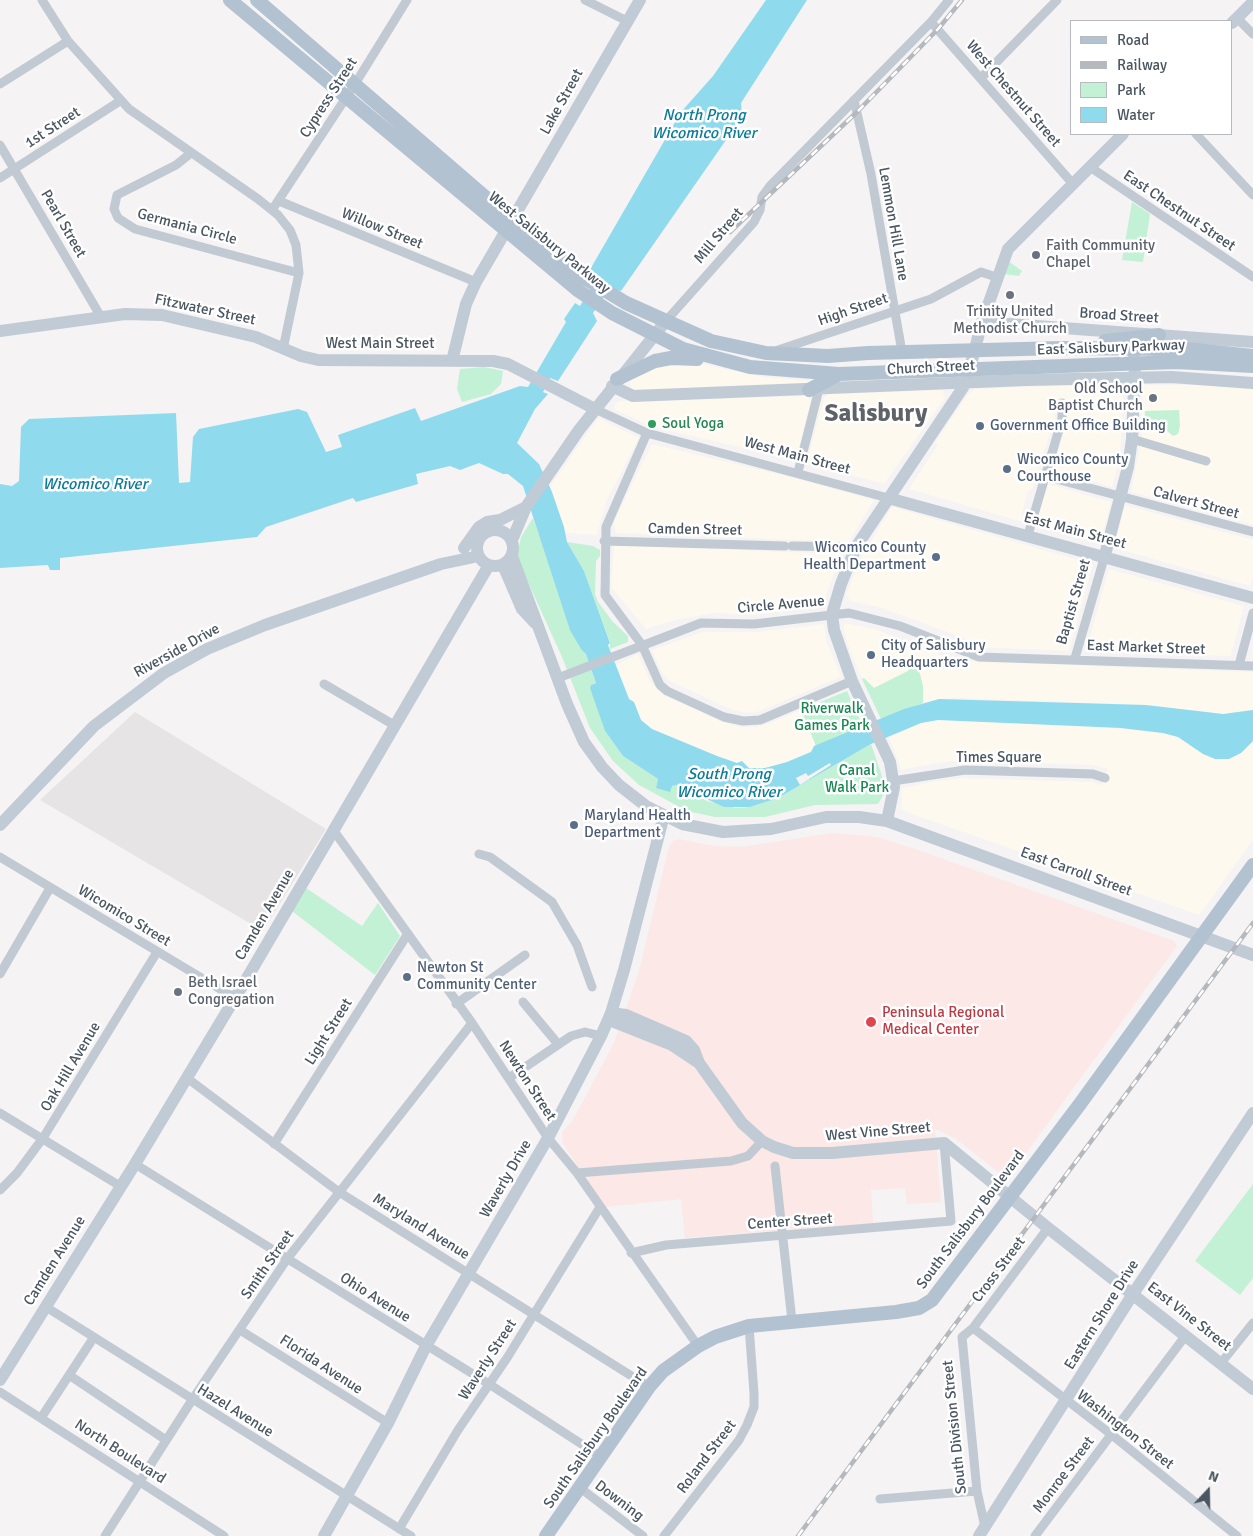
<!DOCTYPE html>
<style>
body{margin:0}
#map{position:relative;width:1253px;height:1536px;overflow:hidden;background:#f5f3f3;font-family:Signika,sans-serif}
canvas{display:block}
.legend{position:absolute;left:1070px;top:20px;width:162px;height:115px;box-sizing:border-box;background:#fff;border:1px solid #b7bbc0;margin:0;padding:6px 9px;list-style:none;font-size:15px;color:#4a5661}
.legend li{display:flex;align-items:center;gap:10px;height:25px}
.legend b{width:25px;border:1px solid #b7bbc0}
.north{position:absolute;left:1183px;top:1466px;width:50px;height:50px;-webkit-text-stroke:4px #fff;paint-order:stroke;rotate:21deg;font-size:14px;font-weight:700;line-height:20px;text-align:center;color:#4a5661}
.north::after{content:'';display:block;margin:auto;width:18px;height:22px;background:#4a5661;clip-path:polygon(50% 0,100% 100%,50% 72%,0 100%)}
</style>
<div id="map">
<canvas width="1253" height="1536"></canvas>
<ul class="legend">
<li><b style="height:6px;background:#b3c2d1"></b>Road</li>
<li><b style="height:6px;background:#b5b8bd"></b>Railway</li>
<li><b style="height:14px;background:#c3f1d5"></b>Park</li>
<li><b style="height:14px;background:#90daee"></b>Water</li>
</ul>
<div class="north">N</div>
</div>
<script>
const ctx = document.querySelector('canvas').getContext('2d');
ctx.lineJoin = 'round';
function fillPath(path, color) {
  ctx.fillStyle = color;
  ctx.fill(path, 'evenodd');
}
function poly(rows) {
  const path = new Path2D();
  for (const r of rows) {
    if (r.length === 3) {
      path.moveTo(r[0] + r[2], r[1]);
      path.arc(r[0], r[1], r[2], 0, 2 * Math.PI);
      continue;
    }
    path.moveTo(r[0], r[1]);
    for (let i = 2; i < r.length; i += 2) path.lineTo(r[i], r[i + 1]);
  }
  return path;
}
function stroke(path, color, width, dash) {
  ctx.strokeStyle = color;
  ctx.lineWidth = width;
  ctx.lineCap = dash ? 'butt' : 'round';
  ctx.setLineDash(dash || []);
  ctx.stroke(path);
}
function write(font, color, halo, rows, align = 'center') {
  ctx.font = font + ' Signika,sans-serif';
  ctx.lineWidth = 5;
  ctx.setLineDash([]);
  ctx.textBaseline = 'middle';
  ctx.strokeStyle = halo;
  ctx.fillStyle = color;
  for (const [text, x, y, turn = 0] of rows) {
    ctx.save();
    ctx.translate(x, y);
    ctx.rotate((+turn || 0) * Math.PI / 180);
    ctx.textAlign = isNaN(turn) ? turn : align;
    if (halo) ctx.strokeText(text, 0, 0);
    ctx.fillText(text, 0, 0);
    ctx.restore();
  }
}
const commercial = poly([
 [693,362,763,377,814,381,806,386,636,391,631,388,629,381,638,370,654,363],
 [1105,384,1114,385,1123,393,1120,459,1112,487,1053,470,1068,417,1056,414,1033,488,1028,491,1022,513,1022,522,909,489,938,445,935,442,937,440,969,393,975,389],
 [1144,385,1205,385,1253,390,1253,525,1131,492,1142,436,1142,387],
 [942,390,945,398,884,484,807,463,824,397,828,394],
 [807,396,811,401,796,460,653,427,614,409,615,404,620,401],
 [598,418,639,438,606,502,597,535,565,533,550,487],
 [652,444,790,477,874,500,849,542,616,533,614,521],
 [1048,484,1111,502,1100,544,1035,525],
 [1125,505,1253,540,1253,577,1250,586,1114,548],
 [892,507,1093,564,1069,651,976,647,977,643,882,608,851,601,846,595,863,554],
 [614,545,840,554,841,555,822,606,756,615,714,613,682,619,682,618,646,629,611,587],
 [1109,569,1244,606,1231,656,1086,651],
 [844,623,875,629,951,659,963,661,1253,672,1253,710,1223,714,1146,705,953,698,923,703,921,677,908,671,874,688,864,678,862,679,849,648,844,631],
 [824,624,827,643,841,677,760,711,748,713,732,710,668,680,662,673,652,650,703,632,757,632],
 [638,654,650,681,664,695,722,722,740,727,756,727,770,723,801,710,816,746,811,751,787,762,765,768,749,768,742,761,737,763,717,756,652,729,645,725,638,714,634,702,630,699,616,665],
 [938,720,1080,725,1163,733,1178,737,1210,757,1237,755,1253,741,1253,840,1199,915,901,810,902,788,937,781,964,778,1092,782,1102,785,1108,769,1093,765,964,761,941,762,901,770,889,737,921,723]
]);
const education = poly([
 [135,712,326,829,263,931,40,800]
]);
const medical = poly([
 [833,833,877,837,915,849,1174,941,1177,946,1007,1179,955,1138,935,1129,941,1202,907,1204,905,1188,871,1190,873,1223,685,1238,681,1199,604,1207,563,1144,562,1132,572,1122,614,1043,639,971,669,847,673,841,679,839,713,846,742,847]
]);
const green = poly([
 [1132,202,1150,214,1143,262,1122,260],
 [1008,261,1022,271,1019,276,1004,274],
 [484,367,503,371,501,384,491,394,462,402,457,389,460,369],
 [1179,410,1180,426,1178,434,1173,436,1166,430,1149,427,1144,421,1145,411],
 [533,518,578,643,586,654,596,683,591,685,605,731,623,756,658,779,656,788,676,785,707,801,736,808,750,807,778,798,871,744,883,779,884,794,878,804,815,805,765,817,715,817,687,811,639,785,613,761,590,728,562,657,522,569,517,555,521,537],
 [567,542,593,546,600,550,600,556,596,561,595,594,598,602,613,622,628,636,628,642,610,649,610,642,584,571],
 [917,662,923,686,923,703,881,719,862,679,864,678,874,688,908,671,911,664],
 [847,691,863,727,816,746,801,710],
 [306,888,362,926,378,903,400,936,375,975,292,911],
 [1253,1184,1253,1278,1240,1295,1195,1261]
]);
const water = poly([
 [766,0,807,0,741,103,742,117,621,291,610,288,593,313,597,321,558,381,550,378,543,392,548,394,535,409,517,443,539,464,552,492,564,527,567,542,584,571,610,643,608,645,629,699,634,702,641,720,652,729,717,756,737,763,742,761,749,768,765,768,787,762,811,752,814,746,904,709,939,699,1146,705,1223,714,1253,710,1253,741,1241,753,1229,759,1215,759,1203,754,1178,737,1163,733,1121,728,938,720,921,723,871,744,778,798,750,807,724,807,676,785,672,786,670,792,656,788,658,779,623,756,605,731,590,688,591,685,596,683,586,654,581,649,570,630,523,486,508,474,503,474,479,463,460,470,450,466,416,474,418,484,356,502,353,498,266,527,257,537,60,558,60,570,50,570,48,565,0,568,0,484,12,486,19,481,21,427,29,419,176,413,179,483,190,482,193,437,199,429,298,409,307,412,326,452,342,447,338,435,415,408,421,421,520,386,528,387,566,322,564,319,575,303,580,306,596,278,588,273,681,112,713,76]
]);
const pier = poly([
 [830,763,831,765,800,785,796,778,806,773,808,776]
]);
const street = poly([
 [42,0,68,41,129,109,258,199,278,215,290,230,296,245,299,273,283,349],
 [585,0,627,21],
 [1237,18,1253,34],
 [931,22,1073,184],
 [981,78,1057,0],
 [0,84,68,41],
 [854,100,871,174,902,352],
 [1196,134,1253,195],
 [0,145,101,317],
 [191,153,176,165,117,195,114,209,118,218,135,229,299,273],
 [1090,167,1253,277],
 [0,178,120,101],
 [279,201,476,282],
 [272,210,355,84,407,0],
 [665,322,754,222,760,210,762,197,770,186,931,22,949,0],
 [778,350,931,299,981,272,996,277],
 [595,409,647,433,888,498],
 [647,433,606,527,605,595,642,645,660,685,667,691,724,717,743,721,760,720,852,681],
 [1132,439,1206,461],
 [798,472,819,389],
 [1045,476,1253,532],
 [1028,535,1062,419,1062,403],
 [604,541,785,546],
 [792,546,856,547],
 [1075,658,1105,555],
 [1239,665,1253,613],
 [558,678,701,623,754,624,849,613,900,626,979,657,1253,666],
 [324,684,394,725],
 [893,781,965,770,1093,774,1105,778],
 [334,831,472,1023,548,1138,577,1173,698,1346],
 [479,854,490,857,552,902,577,945,592,987],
 [0,857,235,998],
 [0,974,50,888],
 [523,1002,558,1044],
 [456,1004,525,955],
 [187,1078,339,1192,649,1387],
 [509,1078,571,1036,585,1032,601,1036],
 [0,1113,120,1186],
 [274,1144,407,935],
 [135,1164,489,1384,600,1456],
 [775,1166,792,1321],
 [577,1173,731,1161,748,1156,762,1141],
 [0,1190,17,1173,43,1138,157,952],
 [631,1253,666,1245,951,1221,944,1143],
 [46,1307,411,1536],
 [973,1328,1112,1435,1237,1536],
 [240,1330,388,1423],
 [1221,1363,1253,1323],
 [69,1375,166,1440],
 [0,1392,224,1536],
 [41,1418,94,1337],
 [579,1487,643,1536],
 [880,1499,977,1491],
 [985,1527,977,1491,962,1337,973,1328,1048,1228],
 [399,1529,458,1430,507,1358,600,1207],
 [105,1536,192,1400,287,1259,472,1023],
 [664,1536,739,1440,747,1425,754,1407,754,1393,749,1326],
 [1035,1536,1186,1335]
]);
const secondary = poly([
 [1232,23,1253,2],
 [982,322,1253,342],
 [0,331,125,314,162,315,256,337,301,356,318,360,493,361,508,364,595,409],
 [452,361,466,304,476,282,640,0],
 [612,386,633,396,1026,380,1171,377,1253,383],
 [888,498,1253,598],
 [495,548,18],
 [512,540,526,507,579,430,665,322],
 [464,548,479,527,487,522,500,520,526,507],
 [1105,555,1128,467,1132,439,1135,363,1133,348],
 [512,556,567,704,584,742,602,767,619,785,646,806,682,824,723,832,771,829,826,817,859,817,887,821,1253,955],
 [503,565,522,609,535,623],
 [887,821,894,787,890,762,852,681,834,630,832,614,841,584,856,547,966,383,982,322,1008,249,1123,134],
 [0,825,94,726,164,673,207,649,265,625,441,564,479,556],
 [611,1013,626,1015,686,1041,694,1050,699,1063,742,1123,762,1141,774,1147,793,1153,832,1153,944,1143,1048,1228,1253,1389],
 [611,1013,614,1022,672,1045,699,1063],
 [0,1380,135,1164,250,973,489,565],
 [324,1536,388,1423,426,1346,548,1138,601,1036,611,1013,624,970,664,815],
 [979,1536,1133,1294,1253,1113]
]);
const primary = poly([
 [230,0,579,291,612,313,683,349,750,367,839,374,1176,362,1253,366],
 [257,0,513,221,588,280,626,303,711,341,766,353,828,356,868,353,1061,348,1187,349,1253,356],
 [1105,341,1159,335],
 [617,379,655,361,671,358,697,359],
 [809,390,837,375],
 [546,1536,649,1387,663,1371,698,1346,715,1337,749,1326,896,1312,919,1308,932,1300,1080,1104,1253,865]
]);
const rail = poly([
 [730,232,857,112,938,29,962,0],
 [798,1536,1253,923]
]);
const markers = [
 [1036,255,5,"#6b7280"],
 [1010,295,5,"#6b7280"],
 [1153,398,5,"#6b7280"],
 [652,424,5,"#2e9e5b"],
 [980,426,5,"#5c6f8a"],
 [1007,469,5,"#5c6f8a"],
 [936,557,5,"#5c6f8a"],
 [871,655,5,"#5c6f8a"],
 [574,825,5,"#5c6f8a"],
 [407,977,5,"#5c6f8a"],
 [178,992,5,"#6b7280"],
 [871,1022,6,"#e0444e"]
];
const streetNames = [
 ["West Chestnut Street",1013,94,49],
 ["Cypress Street",329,98,-57],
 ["Lake Street",562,102,-61],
 ["1st Street",53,128,-33],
 ["East Chestnut Street",1179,211,34],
 ["Pearl Street",63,224,60],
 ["Lemmon Hill Lane",893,224,80],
 ["Germania Circle",187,227,15],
 ["Willow Street",382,229,22],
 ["Mill Street",719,236,-50],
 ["West Salisbury Parkway",549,243,39],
 ["Fitzwater Street",205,310,12],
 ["High Street",853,310,-19],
 ["Broad Street",1119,316,4],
 ["West Main Street",380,344],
 ["East Salisbury Parkway",1111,348,-2],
 ["Church Street",931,368,-3],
 ["West Main Street",797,456,15],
 ["Calvert Street",1196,503,15],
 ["Camden Street",695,530,1],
 ["East Main Street",1075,531,15],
 ["Baptist Street",1074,602,-74],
 ["Circle Avenue",781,605,-5],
 ["East Market Street",1146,648,2],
 ["Riverside Drive",177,651,-29],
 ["Times Square",999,758],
 ["East Carroll Street",1076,872,20],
 ["Camden Avenue",265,915,-60],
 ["Wicomico Street",124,916,31],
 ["Light Street",329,1032,-58],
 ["Oak Hill Avenue",71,1067,-59],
 ["Newton Street",527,1081,57],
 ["West Vine Street",878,1132,-5],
 ["Waverly Drive",506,1179,-60],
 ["South Salisbury Boulevard",971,1220,-53],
 ["Center Street",790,1222,-4],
 ["Maryland Avenue",421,1227,32],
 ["Camden Avenue",55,1261,-58],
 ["Smith Street",268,1265,-55],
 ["Cross Street",999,1270,-53],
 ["Ohio Avenue",375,1298,32],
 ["Eastern Shore Drive",1102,1315,-58],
 ["East Vine Street",1189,1317,38],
 ["Waverly Street",488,1360,-57],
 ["Florida Avenue",321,1365,33],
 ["Hazel Avenue",235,1411,32],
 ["South Division Street",955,1427,-96],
 ["Washington Street",1125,1430,38],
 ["South Salisbury Boulevard",596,1438,-55],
 ["North Boulevard",120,1452,33],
 ["Roland Street",707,1457,-53],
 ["Monroe Street",1064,1475,-53],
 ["Downing",619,1501,37]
];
const worshipNames = [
 ["Faith Community",1046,246],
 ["Chapel",1046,263],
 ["Trinity United",1010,312,"center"],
 ["Methodist Church",1010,329,"center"],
 ["Old School",1143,389,"right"],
 ["Baptist Church",1143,406,"right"],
 ["Beth Israel",188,983],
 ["Congregation",188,1000]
];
const leisureNames = [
 ["Soul Yoga",662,424]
];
const serviceNames = [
 ["Government Office Building",990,426],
 ["Wicomico County",1017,460],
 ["Courthouse",1017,477],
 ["Wicomico County",926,548,"right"],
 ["Health Department",926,565,"right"],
 ["City of Salisbury",881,646],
 ["Headquarters",881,663],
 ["Maryland Health",584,816],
 ["Department",584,833],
 ["Newton St",417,968],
 ["Community Center",417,985]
];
const parkNames = [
 ["Riverwalk",832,709],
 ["Games Park",832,726],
 ["Canal",857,771],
 ["Walk Park",857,788]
];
const healthNames = [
 ["Peninsula Regional",882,1013],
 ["Medical Center",882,1030]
];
const waterNames = [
 ["North Prong",704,116],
 ["Wicomico River",704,134],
 ["Wicomico River",95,485],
 ["South Prong",729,775],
 ["Wicomico River",729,793]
];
const townNames = [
 ["Salisbury",876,414]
];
fillPath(commercial, '#fdf9ef');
fillPath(education, '#e6e4e5');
fillPath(medical, '#fce8e6');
fillPath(green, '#c3f1d5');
fillPath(water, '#90daee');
fillPath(pier, '#f5f3f3');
stroke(street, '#c1cad2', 9);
stroke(secondary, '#c1cbd6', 12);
stroke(primary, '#b3c2d1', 14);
stroke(rail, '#b5b8bd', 4.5);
stroke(rail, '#fff', 2.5, [8]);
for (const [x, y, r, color] of markers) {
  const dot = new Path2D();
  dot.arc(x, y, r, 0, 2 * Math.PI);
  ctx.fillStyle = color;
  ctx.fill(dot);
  stroke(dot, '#fff', 2);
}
write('15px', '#4a5661', '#fff', streetNames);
write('15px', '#5b616d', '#fff', worshipNames, 'left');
write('15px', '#27864d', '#fff', leisureNames, 'left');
write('15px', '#4e5e75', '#fff', serviceNames, 'left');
write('15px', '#17864f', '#fff', parkNames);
write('15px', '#be3a42', '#fff', healthNames, 'left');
write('italic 16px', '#0c7c9b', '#fff', waterNames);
write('bold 25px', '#5f6368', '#fff', townNames);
</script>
